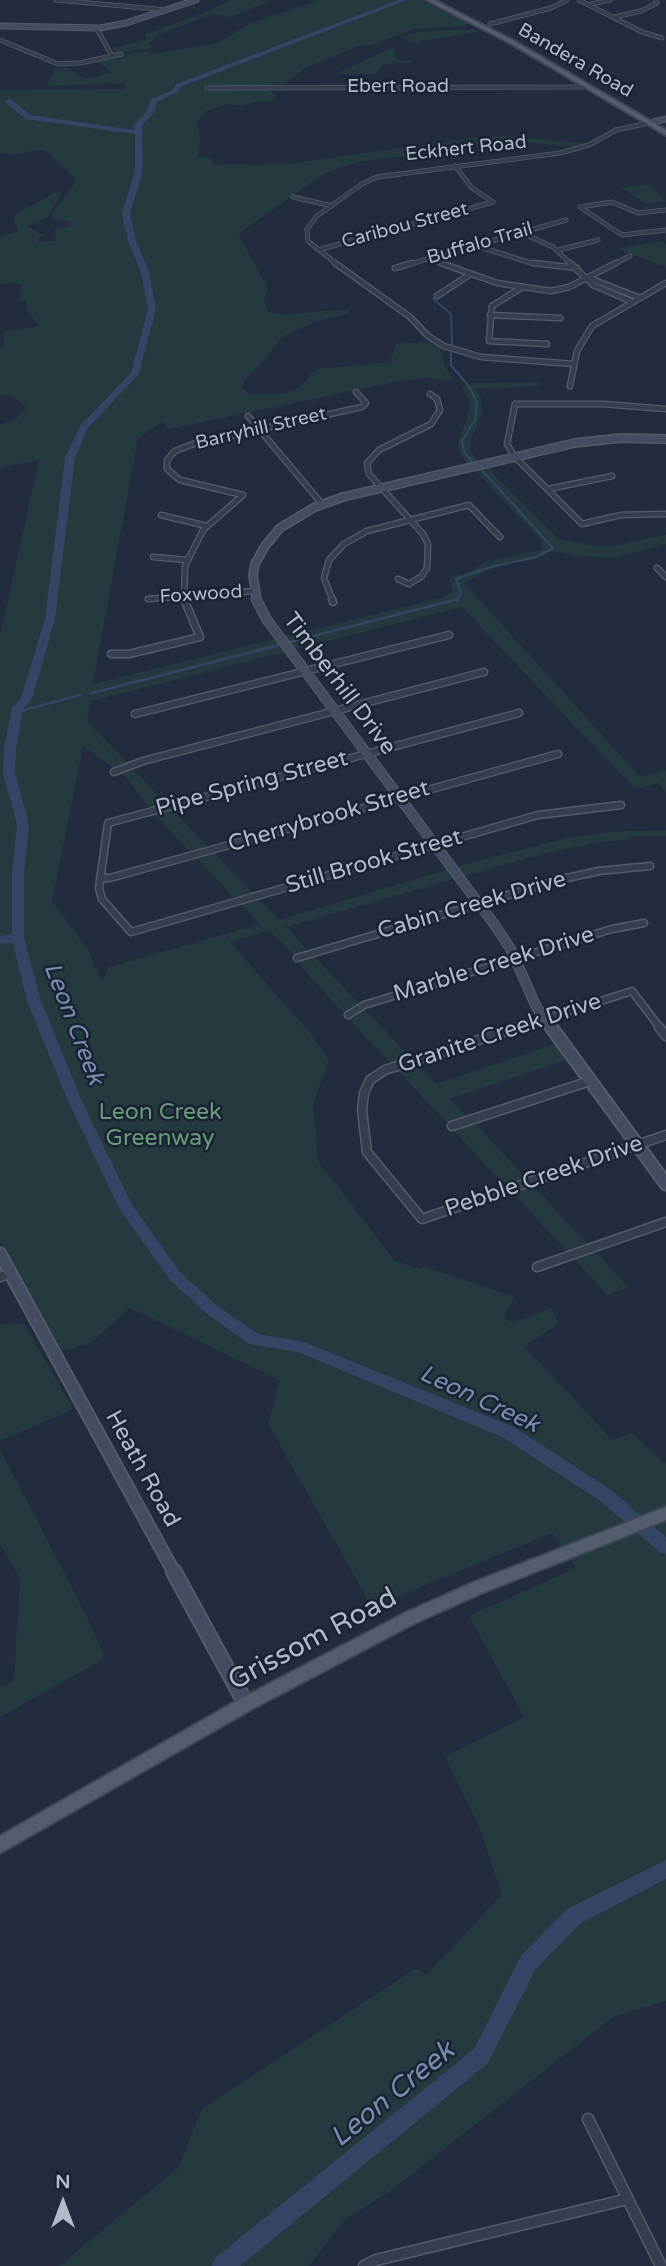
<!DOCTYPE html>
<style>
body{margin:0}
#map{position:relative;width:666px;height:2266px;overflow:hidden;background:#222c3e;font-family:"Varela Round",sans-serif}
canvas{display:block}
.north{position:absolute;left:28px;top:2168px;width:70px;height:70px;-webkit-text-stroke:5px #1b2333;paint-order:stroke;rotate:0deg;font-size:19px;font-weight:700;line-height:28px;text-align:center;color:#b2b9c9}
.north::after{content:'';display:block;margin:auto;width:24px;height:32px;background:#b2b9c9;clip-path:polygon(50% 0,100% 100%,50% 72%,0 100%)}
</style>
<div id="map">
<canvas width="666" height="2266"></canvas>
<div class="north">N</div>
</div>
<script>
const ctx = document.querySelector('canvas').getContext('2d');
ctx.lineJoin = 'round';
function fillPath(path, color) {
  ctx.fillStyle = color;
  ctx.fill(path, 'evenodd');
}
function poly(rows) {
  const path = new Path2D();
  for (const r of rows) {
    path.moveTo(r[0], r[1]);
    for (let i = 2; i < r.length; i += 2) path.lineTo(r[i], r[i + 1]);
  }
  return path;
}
function stroke(path, color, width, dash) {
  ctx.strokeStyle = color;
  ctx.lineWidth = width;
  ctx.lineCap = dash ? 'butt' : 'round';
  ctx.setLineDash(dash || []);
  ctx.stroke(path);
}
function write(font, color, halo, rows, align = 'center') {
  ctx.font = font + ' "Varela Round",sans-serif';
  ctx.lineWidth = 5;
  ctx.setLineDash([]);
  ctx.textBaseline = 'middle';
  ctx.strokeStyle = halo;
  ctx.fillStyle = color;
  for (const [text, x, y, turn = 0] of rows) {
    ctx.save();
    ctx.translate(x, y);
    ctx.rotate((+turn || 0) * Math.PI / 180);
    ctx.textAlign = isNaN(turn) ? turn : align;
    if (halo) ctx.strokeText(text, 0, 0);
    ctx.fillText(text, 0, 0);
    ctx.restore();
  }
}
const green = poly([
 [230,0,272,0,229,18,213,14,157,35,149,44,154,46,148,49,118,53,114,52,112,48,146,40,146,34,209,11],
 [321,0,426,0,424,2,470,23,464,26,414,29,372,45,359,46,305,68,285,84,269,86,265,89,276,94,273,101,254,102,243,106,227,104,206,111,197,123,200,133,198,157,211,158,212,164,217,165,287,164,480,137,506,136,585,143,577,147,508,141,430,149,420,154,357,162,325,173,238,234,265,282,268,290,264,298,268,312,282,315,349,309,349,314,316,321,281,338,261,365,247,377,242,387,249,394,284,394,300,387,316,369,390,362,396,344,429,342,440,349,445,367,455,381,427,378,404,380,169,429,162,422,138,438,93,684,445,597,453,591,449,581,451,577,470,572,486,562,541,550,542,541,461,456,458,443,471,405,462,387,472,383,539,382,538,386,476,389,481,397,482,413,470,442,471,451,477,461,487,467,558,539,596,546,612,546,666,535,666,544,614,558,576,556,552,551,540,558,498,566,464,583,640,777,666,770,666,792,658,783,635,789,462,607,91,701,87,721,279,920,459,866,563,839,607,832,666,830,666,836,631,836,630,839,595,843,542,854,286,927,436,1084,555,1044,566,1060,449,1099,482,1131,628,1287,608,1295,309,976,289,949,269,931,230,942,312,1035,329,1061,313,1103,318,1161,395,1261,421,1269,423,1266,515,1297,504,1316,512,1323,551,1308,559,1324,524,1346,612,1440,631,1433,666,1464,666,2001,613,2017,389,2192,344,2220,309,2266,59,2266,178,2168,202,2109,416,1968,427,1975,502,1894,478,1824,445,1757,524,1717,469,1616,576,1568,552,1533,372,1607,268,1424,280,1380,130,1308,92,1342,68,1350,58,1349,0,1243,0,636,39,460,0,468,0,425,16,419,27,407,11,395,0,395,0,347,4,347,5,331,39,326,26,309,27,301,18,301,22,284,0,283,0,237,19,231,13,218,19,212,58,191,62,192,48,217,27,226,44,235,37,239,39,242,56,241,54,228,70,227,70,221,53,220,53,213,74,184,74,177,45,151,36,150,17,155,0,153,0,90,126,89,125,83,46,86,56,69,69,68,85,79,113,73,97,62,131,53,148,51,152,54,218,43,249,24],
 [83,746,126,777,155,815,260,924,109,967,102,981,86,947,52,901],
 [474,29,479,32,420,41,422,44,418,45,402,37,418,32],
 [391,48,394,49,397,60,409,60,411,63,384,64,377,74,336,74],
 [648,184,666,201,646,204,621,188],
 [661,241,666,245,666,267,617,249],
 [24,1323,73,1409,0,1441,0,1325],
 [0,1449,87,1617,104,1655,102,1660,0,1717,0,1688,14,1681,20,1578,0,1544]
]);
const streamFar1 = poly([
 [433,299,451,314,452,346],
 [451,353,451,365,470,388,477,402,475,420,462,441,465,453,472,462],
 [457,601,461,591,456,579,491,567,536,557,553,548,480,468]
]);
const stream = poly([
 [290,642,458,599],
 [92,693,279,645],
 [17,712,80,695]
]);
const river = poly([
 [398,0,407,0,180,87,178,92,157,102,154,112,142,125,143,170,130,214,136,241,149,272,156,309,139,374,87,429,75,458,55,619,32,699,23,709,16,749,15,773,29,824,24,873,24,938,41,1001,82,1101,131,1203,180,1272,216,1305,258,1334,304,1342,514,1427,611,1490,666,1537,666,1554,660,1552,599,1500,502,1437,298,1352,249,1344,206,1313,170,1280,120,1210,68,1101,27,1001,13,943,0,944,0,936,12,934,12,873,17,824,3,773,4,749,12,708,21,698,45,619,65,458,80,426,131,373,148,309,141,272,128,241,122,214,135,170,135,134,25,119,4,101,11,99,30,115,134,130,134,125,147,111,151,99,173,90,176,84,398,0],
 [666,1860,666,1879,581,1923,535,1970,488,2063,240,2266,212,2266,215,2258,474,2049,521,1956,567,1909,666,1860]
]);
const streetFar4 = poly([
 [56,0,167,10],
 [579,0,642,32,662,38],
 [591,4,610,0],
 [614,17,641,11,657,3,656,0],
 [490,24,551,8,567,0],
 [97,29,112,56],
 [0,40,58,64,80,63,121,54],
 [207,88,588,87],
 [455,166,472,188,493,202],
 [293,197,332,206],
 [666,210,638,213,612,202,580,207,622,235,666,230],
 [520,232,553,247,572,265],
 [477,246,531,263,549,265],
 [318,250,493,202],
 [558,250,598,240],
 [429,258,445,265],
 [338,265,308,241,307,229,317,216,362,184,377,177,560,153,589,145,616,130,649,123],
 [406,265,566,220],
 [612,265,630,256]
]);
const streetFar3 = poly([
 [335,263,410,317,428,336,444,346,481,357,574,364],
 [441,263,497,283,551,291,569,287,616,263],
 [533,263,577,268],
 [570,263,593,285,633,302],
 [395,268,412,263],
 [589,278,640,298],
 [521,288,492,306,489,341,547,344],
 [437,296,469,275],
 [490,315,560,318],
 [570,386,577,351,592,326,666,283],
 [666,409,603,404,515,404,507,444,514,456,582,524,621,515,666,514],
 [248,416,322,504],
 [548,489,612,476],
 [243,495,180,480,167,469,167,460,175,451,193,444,362,407,366,403,356,392],
 [161,515,207,526],
 [153,557,187,560],
 [657,568,666,577],
 [398,579,409,584,422,576,427,568,428,544,423,534,369,474,367,463,379,450,431,424,440,410,437,399,430,394],
 [148,599,254,591],
 [184,601,185,566,203,530,243,495],
 [333,601,324,578,329,560,344,544,367,531,469,505,500,537]
]);
const streetFar2 = poly([
 [332,599,333,602],
 [111,654,129,654,200,637,184,599],
 [519,713,108,823,99,888,102,899,131,932,538,815,621,805],
 [135,714,449,635],
 [114,772,143,761,484,672],
 [100,878,110,878,558,754],
 [297,958,558,880,599,871,650,866],
 [348,1015,364,1005,612,929,644,923],
 [513,1029,632,991,661,1029]
]);
const streetFar1 = poly([
 [519,1027,385,1070,370,1080,364,1093,362,1110,367,1152,422,1219,666,1135],
 [659,1027,666,1036],
 [452,1126,590,1081],
 [537,1267,666,1222],
 [0,1277,11,1273]
]);
const street = poly([
 [588,2119,661,2266],
 [364,2266,376,2260,628,2199]
]);
const secondaryFar4 = poly([
 [0,26,100,28,126,23,196,0],
 [649,123,666,119]
]);
const secondaryFar3 = poly([
 [257,601,253,575,255,564,265,546,280,528,315,507,343,497,575,443,621,438,666,439]
]);
const secondaryFar2 = poly([
 [256,599,267,620,494,924,510,948,537,1008,552,1029]
]);
const secondaryFar1 = poly([
 [551,1027,666,1184],
 [0,1254,175,1574]
]);
const secondary = poly([
 [174,1572,246,1704]
]);
const primary = poly([
 [427,0,434,0,514,41,666,130,666,135,510,43,427,0],
 [666,1507,666,1520,482,1593,415,1623,252,1709,0,1853,0,1836,240,1699,405,1613,472,1583,666,1507]
]);
const farStreetnames = [
 ["Bandera Road",575,61,30],
 ["Ebert Road",398,87],
 ["Eckhert Road",466,149,-6],
 ["Caribou Street",405,226,-15],
 ["Buffalo Trail",480,244,-16],
 ["Barryhill Street",261,429,-13],
 ["Foxwood",201,595,-4]
];
const streetNames = [
 ["Timberhill Drive",339,684,53],
 ["Pipe Spring Street",252,784,-15],
 ["Cherrybrook Street",329,817,-16],
 ["Still Brook Street",374,862,-16],
 ["Cabin Creek Drive",472,906,-16],
 ["Marble Creek Drive",494,965,-17],
 ["Granite Creek Drive",500,1034,-18],
 ["Pebble Creek Drive",544,1177,-19],
 ["Heath Road",142,1469,61]
];
const parkNames = [
 ["Leon Creek",160,1113],
 ["Greenway",160,1139]
];
const waterNames = [
 ["Leon Creek",73,1024,69],
 ["Leon Creek",479,1400,25]
];
const nearStreetnames = [
 ["Grissom Road",313,1640,-28]
];
const nearWaternames = [
 ["Leon Creek",393,2095,-39]
];
fillPath(green, '#243a3f');
stroke(streamFar1, '#354566', 2);
stroke(stream, '#354566', 2.5);
fillPath(river, '#354566');
stroke(streetFar4, '#545c6c', 5);
stroke(streetFar3, '#545c6c', 7);
stroke(streetFar2, '#545c6c', 9);
stroke(streetFar1, '#545c6c', 11);
stroke(street, '#545c6c', 13);
stroke(secondaryFar4, '#545c6c', 7);
stroke(secondaryFar3, '#545c6c', 10);
stroke(secondaryFar2, '#545c6c', 11);
stroke(secondaryFar1, '#545c6c', 15);
stroke(secondary, '#545c6c', 18);
stroke(primary, '#3f4757', 4);
stroke(streetFar4, '#363e4e', 3.5);
stroke(streetFar3, '#363e4e', 4.5);
stroke(streetFar2, '#363e4e', 6);
stroke(streetFar1, '#363e4e', 8);
stroke(street, '#363e4e', 10);
stroke(secondaryFar4, '#444c61', 5);
stroke(secondaryFar3, '#444c61', 7);
stroke(secondaryFar2, '#444c61', 9);
stroke(secondaryFar1, '#444c61', 11);
stroke(secondary, '#444c61', 14);
fillPath(primary, '#545d6e');
write('19px', '#b2b9c9', '#1b2333', farStreetnames);
write('23px', '#b2b9c9', '#1b2333', streetNames);
write('23px', '#679c78', '#1b2333', parkNames);
write('italic 24px', '#788cb2', '#1b2333', waterNames);
write('28px', '#b2b9c9', '#1b2333', nearStreetnames);
write('italic 28px', '#788cb2', '#1b2333', nearWaternames);
</script>
